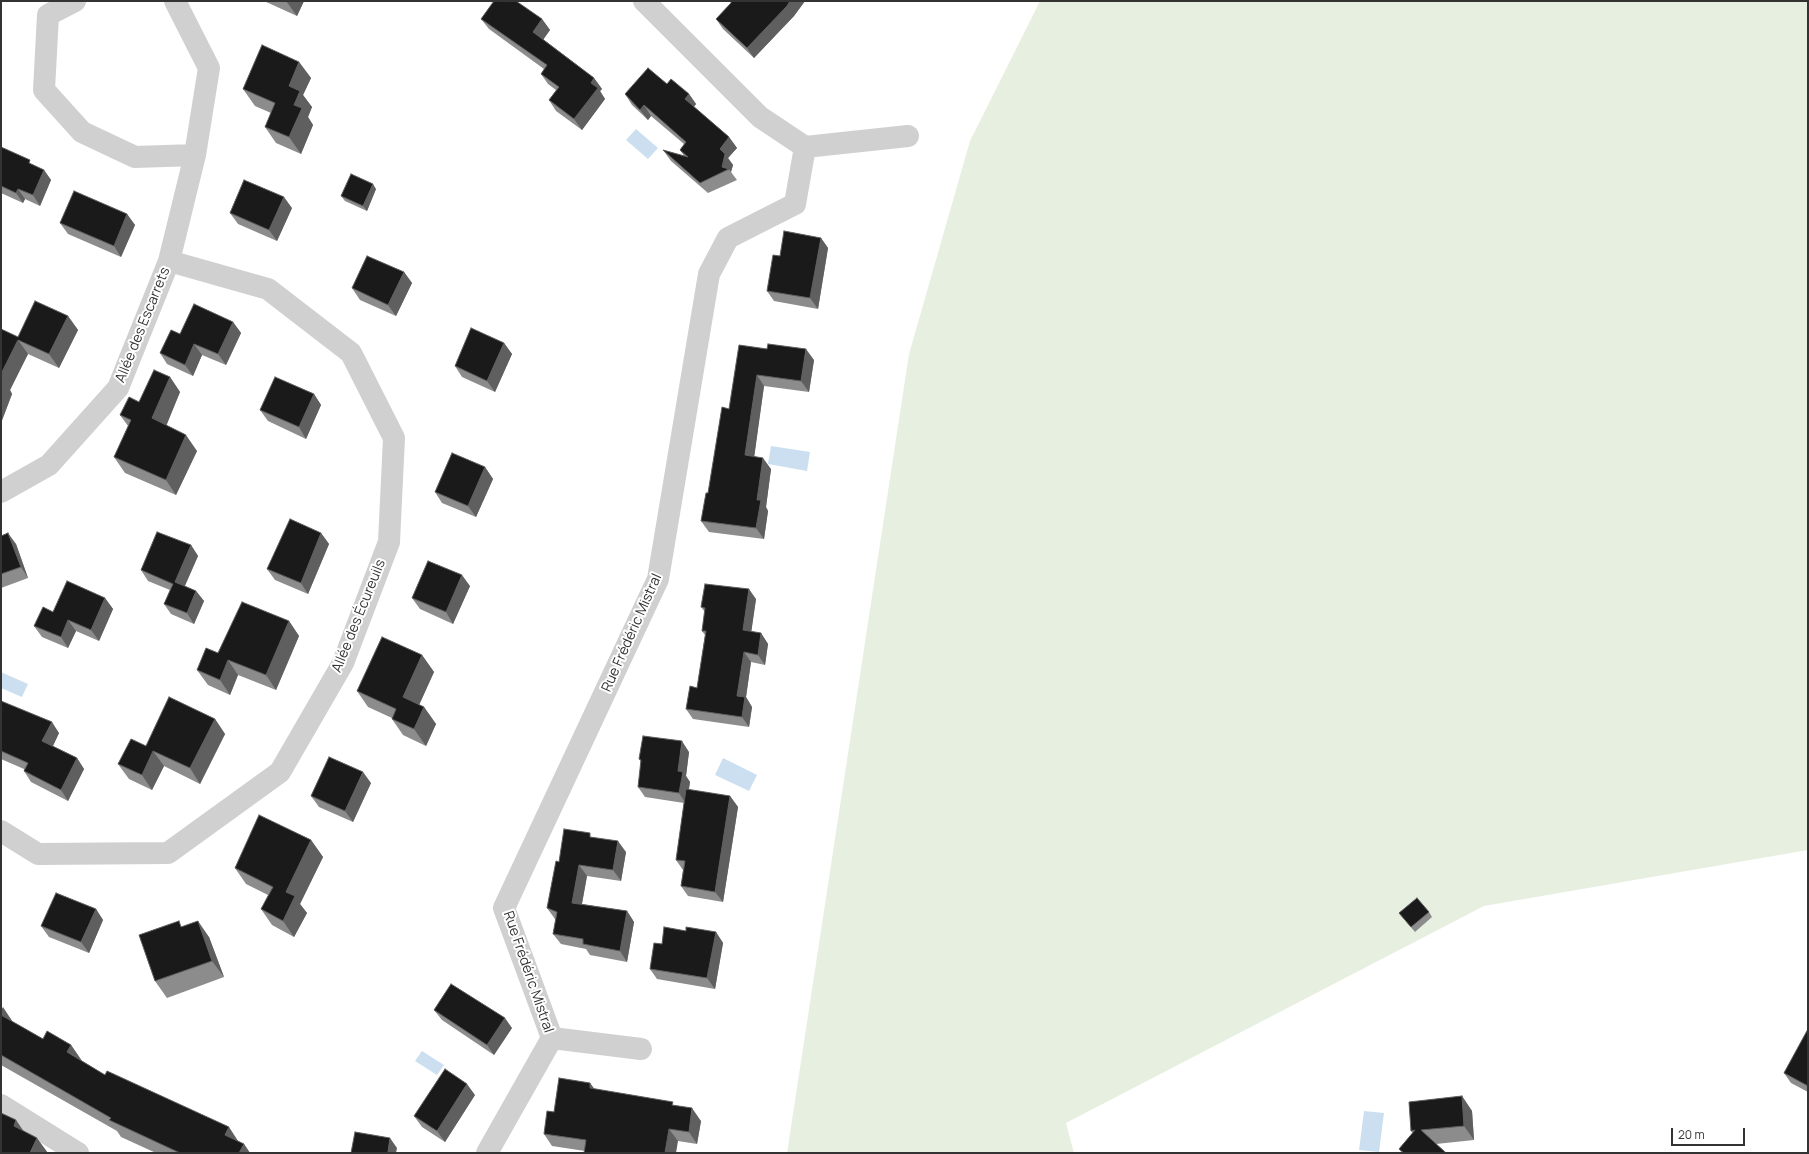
<!DOCTYPE html>
<meta charset="utf-8">
<style>
body{margin:0}
#map{position:relative;width:1809px;height:1154px;overflow:hidden;background:#fff;font-family:Manrope,sans-serif}
canvas{display:block}
.frame{position:absolute;inset:0;border:2px solid #333;pointer-events:none}
.scale{position:absolute;left:1671px;top:1128px;width:74px;height:18px;box-sizing:border-box;border:2px solid #333;border-top:0;padding-left:5px;font-size:12px;line-height:14px;white-space:nowrap;color:#333;-webkit-text-stroke:3px #fff;paint-order:stroke}
</style>
<div id="map">
<canvas width="1809" height="1154"></canvas>
<div class="frame"></div>
<div class="scale">20 m</div>
</div>
<script>
const ctx = document.querySelector('canvas').getContext('2d');
ctx.lineJoin = 'round';
function fillPath(path, color) {
  ctx.fillStyle = color;
  ctx.fill(path, 'evenodd');
}
function poly(rows) {
  const path = new Path2D();
  for (const r of rows) {
    path.moveTo(r[0], r[1]);
    for (let i = 2; i < r.length; i += 2) path.lineTo(r[i], r[i + 1]);
  }
  return path;
}
function stroke(path, color, width, dash) {
  ctx.strokeStyle = color;
  ctx.lineWidth = width;
  ctx.lineCap = dash ? 'butt' : 'round';
  ctx.setLineDash(dash || []);
  ctx.stroke(path);
}
function write(font, color, halo, rows, align = 'center') {
  ctx.font = font + ' Manrope,sans-serif';
  ctx.lineWidth = 4;
  ctx.setLineDash([]);
  ctx.textBaseline = 'middle';
  ctx.strokeStyle = halo;
  ctx.fillStyle = color;
  for (const [text, x, y, turn = 0] of rows) {
    ctx.save();
    ctx.translate(x, y);
    ctx.rotate((+turn || 0) * Math.PI / 180);
    ctx.textAlign = isNaN(turn) ? turn : align;
    if (halo) ctx.strokeText(text, 0, 0);
    ctx.fillText(text, 0, 0);
    ctx.restore();
  }
}
const green = poly([
 [1040,1,1808,1,1808,850,1484,906,1066,1123,1074,1153,787,1153,909,354,970,141]
]);
const water = poly([
 [636,129,658,148,648,159,626,140],
 [771,446,810,452,807,471,768,464],
 [1,672,28,684,22,697,1,688],
 [723,758,757,775,749,791,715,775],
 [422,1051,444,1065,437,1075,415,1061],
 [1364,1111,1384,1113,1379,1152,1359,1150]
]);
const minor = poly([
 [75,1,48,15,44,90,82,132,135,157,195,155],
 [644,1,760,117,805,147],
 [1,492,49,465,118,388,169,261,195,155,209,68,175,1],
 [1,831,38,854,168,853,280,772,343,663,389,542,394,438,351,353,268,289,169,261],
 [552,1038,641,1049],
 [1,1105,78,1153],
 [487,1153,552,1038,504,908,658,579,709,274,728,238,795,204,805,147,908,136]
]);
const wall = poly([
 [264,1,304,1,297,16],
 [731,1,805,1,794,16,754,58,723,29,716,19,731,3],
 [507,2,542,19,550,30,543,39,594,78,602,89,600,91,605,99,582,130,556,111,549,100,556,90,548,84,541,74,544,69,489,29,481,19],
 [299,62,311,78,303,95,312,107,308,117,313,125,301,154,276,143,265,127,271,113,255,106,243,89],
 [667,84,689,94,696,104,694,107,729,137,737,148,728,158,733,165,731,172,737,180,708,193,671,161,663,150,685,157,680,150,684,144,651,116,648,120,632,105,625,94],
 [1,147,33,165,44,170,51,180,40,206,25,199,23,203,1,193],
 [376,189,367,211,345,201,341,196],
 [292,208,277,241,238,224,230,213],
 [127,214,135,225,121,257,68,234,60,223],
 [821,238,828,248,818,309,774,301,767,291,780,256],
 [404,272,412,283,396,316,360,300,352,288],
 [68,316,78,330,59,368,28,354,10,390,12,394,1,423,1,329,18,337],
 [233,322,241,333,226,365,202,355,193,376,167,364,160,353,180,334],
 [504,343,512,354,495,392,462,377,455,366],
 [767,349,814,360,809,392,764,386,754,456,771,469,766,507,768,511,764,539,709,532,701,521,729,409],
 [170,377,180,392,166,425,197,451,176,495,125,473,114,457,128,426,120,415,139,402],
 [314,394,321,405,306,439,268,421,260,410],
 [485,467,493,479,476,517,442,503,435,492],
 [321,533,329,544,308,594,275,580,267,569],
 [1,536,16,544,28,578,1,588],
 [191,545,198,556,185,586,196,591,204,601,194,624,171,614,164,604,170,590,148,581,141,570],
 [470,586,453,624,420,609,412,598],
 [105,598,113,609,99,641,76,631,68,648,42,637,34,626,53,612],
 [756,599,751,632,761,633,768,644,765,665,751,662,746,697,752,707,749,727,693,719,686,709,697,688,705,635,702,631,705,612,701,607],
 [289,621,299,636,276,690,238,675,230,695,208,685,197,670,218,653],
 [422,655,434,672,419,705,424,707,436,724,426,746,403,735,392,719,392,718,368,707,357,691],
 [1,701,59,733,53,746,77,758,84,769,68,801,31,782,24,771,24,769,1,759],
 [215,719,225,734,200,784,164,766,152,790,129,779,118,764,146,746],
 [689,752,686,776,690,782,689,790,730,796,738,807,723,902,688,896,681,886,683,870,676,860,684,803,645,797,638,787,641,762,639,759],
 [371,783,353,822,319,807,311,796],
 [593,838,626,852,621,881,587,876,582,904,627,911,634,922,627,962,590,955,586,949,561,944,553,934,556,919,555,919,547,908,559,862],
 [311,840,323,857,300,904,307,913,294,937,272,925,261,909,268,895,246,884,235,868],
 [96,909,103,920,89,953,49,937,41,926],
 [1429,912,1432,917,1415,932,1399,913],
 [182,926,209,937,224,977,167,998,155,981],
 [686,931,716,932,723,943,715,989,657,979,650,969,662,944],
 [1,1006,13,1022,43,1039,71,1045,82,1061,105,1075,244,1144,250,1153,156,1153,121,1137,117,1131,1,1065],
 [434,1010,512,1028,494,1055,442,1020],
 [1808,1029,1808,1092,1791,1083,1784,1073],
 [590,1083,594,1089,676,1106,701,1121,697,1144,678,1141,585,1151,552,1146,544,1134,554,1112],
 [475,1095,445,1142,422,1127,414,1116],
 [1462,1096,1472,1111,1474,1140,1436,1144,1447,1153,1402,1153,1399,1149,1413,1133,1411,1131]
]);
const shadedWall = poly([
 [286,1,304,1,297,16],
 [790,1,805,1,794,16,754,58,747,48],
 [542,19,550,30,541,43,533,32],
 [299,62,311,78,303,95,312,107,308,117,313,125,301,154,289,137,294,105,289,86],
 [594,78,602,89,600,91,605,99,582,130,574,119,591,83],
 [689,94,696,104,692,109,685,99],
 [644,105,651,116,648,120,640,110],
 [729,137,737,148,728,158,733,165,731,172,729,169,722,167,720,149],
 [44,170,51,180,40,206,33,195],
 [373,184,376,189,367,211,363,206],
 [18,189,25,199,23,203,16,193],
 [284,197,292,208,277,241,269,230],
 [127,214,135,225,121,257,114,246],
 [821,238,828,248,818,309,810,298],
 [404,272,412,283,396,316,388,305],
 [68,316,78,330,59,368,49,354],
 [233,322,241,333,226,365,218,354],
 [18,340,28,354,10,390,12,394,1,423,1,374],
 [504,343,512,354,495,392,487,381],
 [194,344,202,355,193,376,185,365],
 [806,349,814,360,809,392,801,381],
 [757,375,764,386,753,466,745,455],
 [170,377,180,392,163,434,152,418],
 [314,394,321,405,306,439,299,427],
 [186,435,197,451,176,495,166,480],
 [763,458,771,469,766,507,768,511,764,539,756,528,757,500],
 [485,467,493,479,476,517,468,506],
 [8,533,16,544,28,578,21,567],
 [321,533,329,544,308,594,301,583],
 [191,545,198,556,182,592,175,582],
 [462,575,470,586,453,624,446,612],
 [749,589,756,599,750,641,743,630],
 [196,591,204,601,194,624,187,613],
 [105,598,113,609,99,641,91,630],
 [68,620,76,631,68,648,61,637],
 [289,621,299,636,276,690,266,675],
 [761,633,768,644,765,665,758,655],
 [744,652,751,662,746,697,752,707,749,727,742,717,737,696],
 [422,655,434,672,415,714,403,697],
 [228,660,238,675,230,695,220,680],
 [424,707,436,724,426,746,414,729],
 [215,719,225,734,200,784,190,768],
 [52,722,59,733,50,752,42,741],
 [682,741,689,752,686,776,690,782,686,804,679,793,678,771],
 [153,751,164,766,152,790,142,775],
 [77,758,84,769,68,801,61,790],
 [363,772,371,783,353,822,345,811],
 [730,796,738,807,723,902,715,892],
 [311,840,323,857,300,904,307,913,294,937,283,921,286,892],
 [618,841,626,852,621,881,613,870],
 [579,865,587,876,580,914,572,903],
 [96,909,103,920,89,953,81,942],
 [627,911,634,922,627,962,620,951],
 [198,921,209,937,224,977,212,961],
 [716,932,723,943,715,989,707,978],
 [3,1007,14,1024,1,1016,1,1011],
 [505,1018,512,1028,494,1055,487,1045],
 [71,1045,82,1061,67,1052],
 [590,1083,599,1095,590,1088],
 [467,1084,475,1095,445,1142,437,1131],
 [1462,1096,1472,1111,1474,1140,1464,1126],
 [692,1108,701,1121,697,1144,689,1132],
 [16,1120,31,1142,14,1126],
 [229,1127,240,1144,225,1135],
 [669,1129,678,1141,676,1153,665,1153],
 [37,1138,48,1153,30,1153],
 [390,1138,397,1148,396,1153,388,1152],
 [244,1144,250,1153,239,1153]
]);
const building = poly([
 [494,1,505,1,507,2,508,1,516,1,542,19,533,32,594,78,591,83,598,88,574,119,549,100,559,87,541,74,547,65,481,19,494,1],
 [731,1,790,1,787,6,747,48,716,19,731,3,731,1],
 [262,45,299,62,289,86,300,91,294,105,302,108,289,137,265,127,275,103,243,89,262,45],
 [648,68,667,84,671,79,689,94,685,99,729,137,720,149,725,154,722,167,729,169,700,183,663,150,688,157,680,150,686,142,644,105,640,110,625,94,648,68],
 [1,147,30,160,29,163,44,170,33,195,18,189,16,193,1,186,1,147],
 [351,174,373,184,363,206,341,196,351,174],
 [244,180,284,197,269,230,230,213,244,180],
 [74,191,127,214,114,246,60,223,74,191],
 [784,231,821,238,810,298,767,291,773,255,780,256,784,231],
 [367,256,404,272,388,305,352,288,367,256],
 [35,301,68,316,49,354,18,340,1,374,1,329,18,337,35,301],
 [194,304,233,322,218,354,194,344,185,365,160,353,171,330,180,334,194,304],
 [471,328,504,343,487,381,455,366,471,328],
 [768,344,806,349,801,381,757,375,745,455,763,458,757,500,761,500,756,528,701,521,706,493,708,493,722,407,729,409,739,345,767,349,768,344],
 [154,370,170,377,152,418,186,435,166,480,114,457,131,420,120,415,129,397,139,402,154,370],
 [275,377,314,394,299,427,260,410,275,377],
 [452,453,485,467,468,506,435,492,452,453],
 [290,519,321,533,301,583,267,569,290,519],
 [157,532,191,545,175,582,196,591,187,613,164,604,173,584,141,570,157,532],
 [8,533,21,567,1,574,1,536,8,533],
 [428,561,462,575,446,612,412,598,428,561],
 [67,581,105,598,91,630,68,620,61,637,34,626,43,607,53,612,67,581],
 [705,584,749,589,743,630,761,633,758,655,744,652,737,696,745,697,742,717,686,709,690,686,697,688,706,631,702,631,705,608,701,607,705,584],
 [242,602,289,621,266,675,228,660,220,680,197,670,206,648,218,653,242,602],
 [382,637,422,655,403,697,424,707,414,729,392,719,396,709,357,691,382,637],
 [169,697,215,719,190,768,153,751,142,775,118,764,131,739,146,746,169,697],
 [1,701,52,722,42,741,77,758,61,790,24,771,28,763,1,751,1,701],
 [643,736,682,741,678,771,683,772,679,793,638,787,641,760,639,759,643,736],
 [329,757,363,772,345,811,311,796,329,757],
 [686,789,730,796,715,892,681,886,685,861,676,860,686,789],
 [259,815,311,840,286,892,295,896,283,921,261,909,273,887,235,868,259,815],
 [564,829,590,833,590,837,618,841,613,870,579,865,572,903,627,911,620,951,583,944,583,939,553,934,557,912,547,908,556,861,559,862,564,829],
 [56,893,96,909,81,942,41,926,56,893],
 [1417,898,1429,912,1411,927,1399,913,1417,898],
 [179,921,181,927,198,921,212,961,155,981,139,935,179,921],
 [664,927,686,931,686,927,716,932,707,978,650,969,654,943,662,944,664,927],
 [451,984,505,1018,487,1045,434,1010,451,984],
 [1,1015,43,1039,47,1031,71,1045,67,1052,105,1075,107,1071,229,1127,225,1135,244,1144,239,1153,180,1153,109,1120,111,1118,1,1055,1,1015],
 [1808,1029,1808,1086,1784,1073,1808,1029],
 [445,1069,467,1084,437,1131,414,1116,445,1069],
 [559,1078,590,1083,590,1088,673,1102,672,1105,692,1108,689,1132,669,1129,665,1153,584,1153,586,1140,544,1134,547,1111,554,1112,559,1078],
 [1462,1096,1464,1126,1421,1130,1446,1153,1404,1153,1399,1149,1415,1130,1411,1131,1409,1102,1462,1096],
 [1,1113,16,1120,14,1126,37,1138,30,1153,1,1153,1,1113],
 [355,1132,390,1138,388,1152,394,1153,351,1153,355,1132]
]);
const streetNames = [
 ["Allée des Escarrets",143,325,-68],
 ["Allée des Écureuils",359,616,-68],
 ["Rue Frédéric Mistral",632,633,-66],
 ["Rue Frédéric Mistral",528,972,71]
];
fillPath(green, '#e7f0e0');
fillPath(water, '#ccdff0');
stroke(minor, '#d0d0d0', 22);
fillPath(wall, '#8c8c8c');
fillPath(shadedWall, '#5f5f5f');
fillPath(building, '#1a1a1a');
stroke(building, '#5f5f5f', 1);
write('14px', '#333', '#fff', streetNames);
</script>
